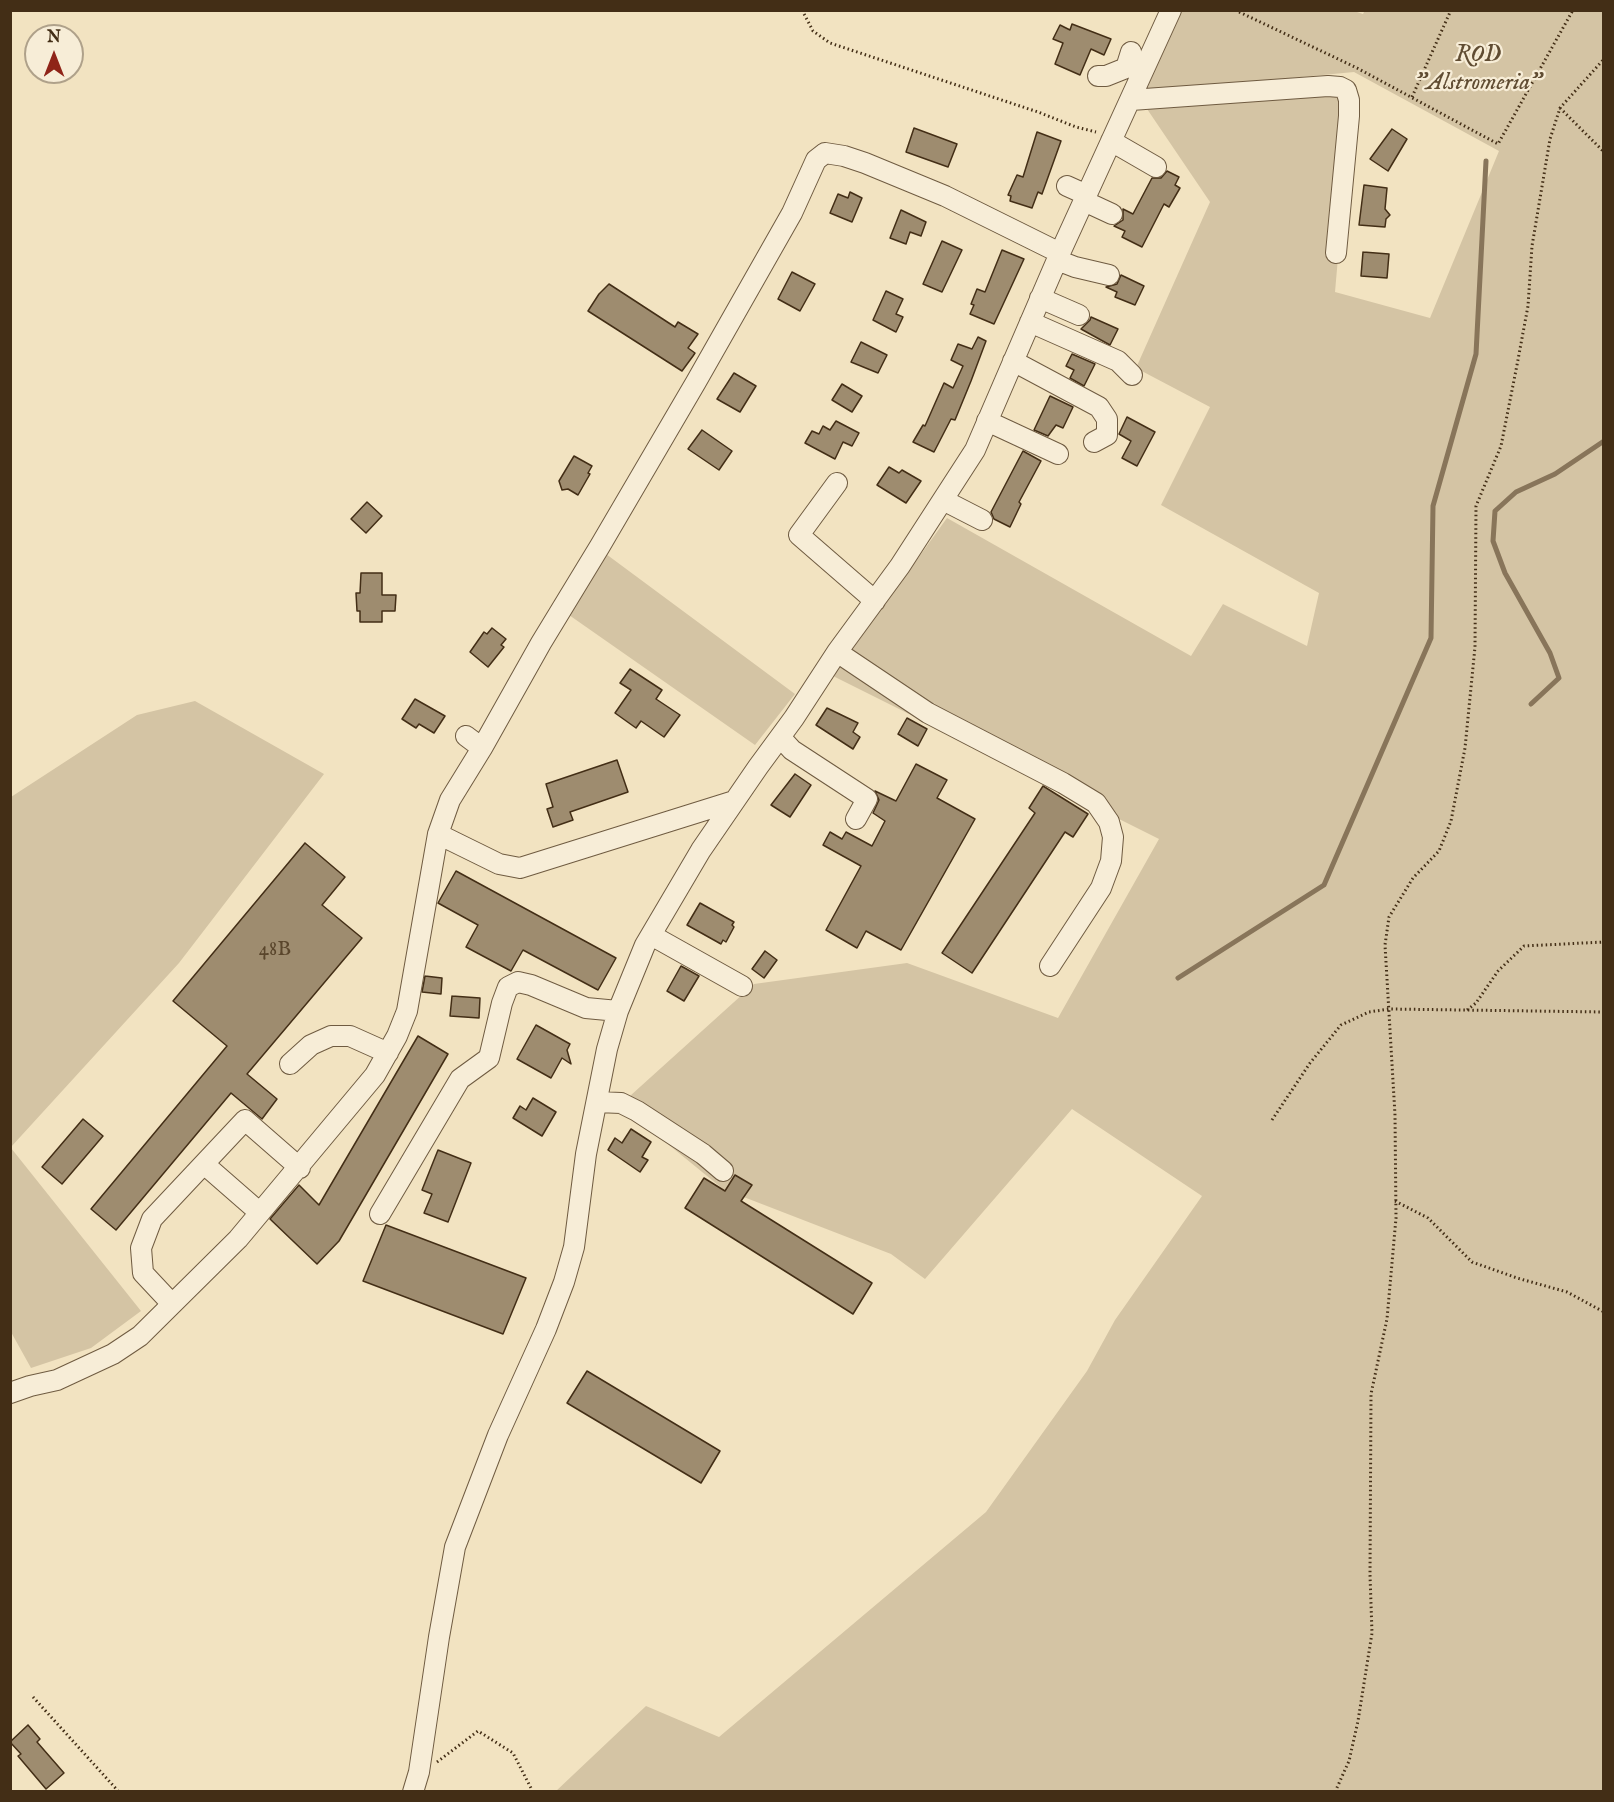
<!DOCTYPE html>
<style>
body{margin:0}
#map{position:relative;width:1614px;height:1802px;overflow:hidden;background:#f2e3c1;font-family:"IM FELL English",serif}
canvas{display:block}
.frame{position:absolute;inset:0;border:12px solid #432e16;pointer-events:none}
.north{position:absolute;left:24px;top:24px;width:60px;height:60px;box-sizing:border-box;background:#f7edd7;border:2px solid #afa18a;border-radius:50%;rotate:0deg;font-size:16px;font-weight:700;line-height:24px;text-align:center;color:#432e16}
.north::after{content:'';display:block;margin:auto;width:21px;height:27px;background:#8f2418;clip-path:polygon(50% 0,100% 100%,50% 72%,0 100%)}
</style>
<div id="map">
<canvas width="1614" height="1802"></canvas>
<div class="frame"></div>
<div class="north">N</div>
</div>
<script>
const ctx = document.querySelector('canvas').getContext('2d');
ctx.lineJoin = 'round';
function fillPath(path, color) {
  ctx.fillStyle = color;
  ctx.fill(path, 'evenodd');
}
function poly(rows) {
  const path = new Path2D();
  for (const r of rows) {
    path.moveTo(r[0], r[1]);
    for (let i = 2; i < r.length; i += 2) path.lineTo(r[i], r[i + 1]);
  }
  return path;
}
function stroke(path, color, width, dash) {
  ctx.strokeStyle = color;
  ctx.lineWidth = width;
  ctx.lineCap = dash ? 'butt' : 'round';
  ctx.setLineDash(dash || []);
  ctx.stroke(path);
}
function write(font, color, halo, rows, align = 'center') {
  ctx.font = font + ' "IM FELL English",serif';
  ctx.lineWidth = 4.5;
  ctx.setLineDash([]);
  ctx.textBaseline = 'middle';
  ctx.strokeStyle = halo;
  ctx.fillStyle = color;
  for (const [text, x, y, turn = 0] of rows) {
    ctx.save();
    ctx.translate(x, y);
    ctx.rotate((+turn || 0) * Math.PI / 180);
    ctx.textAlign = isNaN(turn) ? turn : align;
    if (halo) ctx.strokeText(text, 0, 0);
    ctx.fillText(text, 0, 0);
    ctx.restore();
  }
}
const green = poly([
 [1351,10,1363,14,1365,10,1603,11,1603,1791,555,1792,646,1706,719,1737,986,1512,1087,1371,1115,1320,1202,1196,1072,1109,925,1279,891,1254,723,1189,620,1105,754,984,907,963,1058,1018,1159,839,833,676,947,518,1191,656,1223,604,1307,646,1319,593,1161,505,1210,407,1136,368,1210,202,1143,103,1353,85,1335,292,1430,318,1499,151,1354,72,1143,92,1180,11],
 [606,554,795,694,755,745,569,615],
 [195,701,324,774,179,963,11,1147,11,797,137,715],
 [11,1148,141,1311,91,1348,31,1368,11,1332]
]);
const stream = poly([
 [1531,704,1559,678,1550,653,1505,573,1493,541,1495,511,1516,492,1555,474,1604,441],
 [1178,978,1324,885,1431,638,1433,506,1476,354,1486,161]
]);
const building = poly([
 [1072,24,1111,39,1104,55,1091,49,1080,75,1055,64,1063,43,1053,39,1060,25,1070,30,1072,24],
 [914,128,957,144,948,167,906,152,914,128],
 [1392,129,1407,139,1388,171,1370,159,1392,129],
 [1037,132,1061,141,1042,194,1038,192,1032,208,1010,201,1011,196,1008,195,1017,175,1023,177,1037,132],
 [1167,171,1179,177,1175,185,1180,188,1169,207,1164,204,1142,247,1122,237,1125,231,1114,226,1123,220,1123,209,1133,214,1152,178,1161,178,1167,171],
 [1364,185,1387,188,1385,209,1390,215,1386,219,1385,227,1359,225,1364,185],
 [850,192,862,198,852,222,830,213,838,194,848,198,850,192],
 [901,210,926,222,921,236,910,232,906,244,890,238,901,210],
 [942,241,962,250,942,292,923,284,942,241],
 [1002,250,1024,259,994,324,970,314,974,305,971,304,977,289,985,292,1002,250],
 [1363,252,1389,254,1387,278,1361,276,1363,252],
 [792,272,815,284,800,311,778,299,792,272],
 [1121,275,1144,286,1135,305,1115,297,1117,292,1106,287,1117,284,1121,275],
 [609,284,675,327,678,322,698,334,688,348,695,353,693,356,682,371,588,311,599,294,609,284],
 [886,291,903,299,896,314,903,317,896,332,873,320,886,291],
 [1091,317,1118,329,1110,345,1081,329,1090,320,1091,317],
 [978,337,986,341,971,381,955,420,951,419,934,452,913,442,923,425,925,426,944,383,953,388,963,366,951,360,958,344,972,349,978,337],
 [861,342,887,355,878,373,851,362,861,342],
 [1072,354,1095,364,1084,386,1070,378,1074,370,1066,366,1072,354],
 [734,373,756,386,740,412,717,399,734,373],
 [842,384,862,396,852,412,832,400,842,384],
 [1050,396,1073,407,1063,428,1056,425,1048,436,1034,430,1050,396],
 [1127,417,1155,432,1137,466,1122,458,1131,441,1119,434,1127,417],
 [836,421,859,433,852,446,843,442,835,459,805,443,812,431,819,434,823,426,830,430,836,421],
 [702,430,732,451,719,470,688,449,702,430],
 [1023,451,1041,461,1019,502,1021,504,1010,527,994,519,991,512,1023,451],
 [574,456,592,466,588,473,590,474,578,495,568,489,562,490,559,481,574,456],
 [889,467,899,473,902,470,921,481,906,503,877,485,889,467],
 [367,502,382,516,366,533,351,519,367,502],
 [361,573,382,573,382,595,396,595,395,611,382,611,382,622,360,622,360,611,357,611,356,593,360,593,361,573],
 [492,628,506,639,501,645,504,647,488,667,470,652,484,632,487,634,492,628],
 [630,669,662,690,656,699,680,715,664,737,641,721,636,728,615,713,631,690,620,683,630,669],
 [415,699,445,716,434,733,419,724,416,728,402,719,415,699],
 [827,708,858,723,853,732,860,737,853,749,816,725,827,708],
 [907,718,927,729,918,746,898,734,907,718],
 [617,760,628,792,570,812,573,820,553,827,547,809,553,807,546,784,617,760],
 [916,764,947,780,937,798,975,819,901,950,866,931,857,948,826,930,861,866,823,845,830,832,842,839,846,832,872,846,885,821,873,813,879,800,875,791,896,801,916,764],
 [795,774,811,785,790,817,771,805,795,774],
 [1043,786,1088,814,1073,837,1065,832,972,973,942,953,1035,813,1029,808,1043,786],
 [305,843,345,877,322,905,362,938,247,1074,277,1099,262,1119,231,1093,116,1230,91,1209,227,1046,173,1001,305,843],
 [456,871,616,958,598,990,523,950,511,971,466,947,478,925,438,903,456,871],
 [700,903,734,922,732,925,734,927,726,942,723,940,721,944,687,925,700,903],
 [765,951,777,960,764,978,752,969,765,951],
 [681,966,699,976,684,1001,667,991,681,966],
 [425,976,442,978,441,994,422,992,425,976],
 [452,996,480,998,479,1018,450,1016,452,996],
 [536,1025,570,1044,567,1050,571,1064,562,1058,551,1078,517,1059,536,1025],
 [418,1036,448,1054,339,1241,317,1264,270,1219,299,1185,319,1205,418,1036],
 [533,1098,556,1112,542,1136,513,1118,520,1106,526,1110,533,1098],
 [83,1119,103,1136,62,1184,42,1167,83,1119],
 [631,1129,651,1142,642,1157,648,1160,640,1172,608,1150,615,1138,622,1143,631,1129],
 [438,1150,471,1163,448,1222,424,1213,432,1194,422,1190,438,1150],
 [735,1175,752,1185,741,1201,872,1283,853,1314,685,1208,704,1178,725,1191,735,1175],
 [386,1225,526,1278,503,1334,363,1281,386,1225],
 [587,1371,720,1451,701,1483,567,1403,587,1371],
 [28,1725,40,1739,37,1742,64,1773,46,1789,18,1756,21,1754,10,1742,28,1725]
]);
const path = poly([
 [802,10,813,31,830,43,1038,112,1076,127,1096,132],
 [1235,10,1357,68,1498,144,1573,10],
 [1412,97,1451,10],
 [1560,108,1604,152],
 [1467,1010,1476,1003,1498,971,1524,946,1604,942],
 [1272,1120,1310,1063,1341,1025,1369,1012,1389,1009,1604,1012],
 [1395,1201,1428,1218,1472,1262,1517,1278,1567,1292,1604,1312],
 [33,1697,119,1792],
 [437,1762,478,1731,513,1753,533,1792],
 [1335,1792,1349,1761,1358,1721,1372,1633,1370,1575,1371,1394,1387,1319,1396,1218,1395,1115,1385,945,1389,917,1413,878,1439,851,1451,821,1465,748,1475,647,1476,506,1501,446,1517,365,1528,306,1532,246,1550,139,1560,108,1604,59]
]);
const minor = poly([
 [1098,76,1106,76,1126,68,1131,52],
 [1131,100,1328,86,1340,87,1346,90,1349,100,1349,116,1336,253],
 [1111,141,1156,167],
 [1067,186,1087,195],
 [1084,201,1112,214],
 [1057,260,1075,267,1109,275],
 [1040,298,1079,315],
 [1030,322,1118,361,1132,375],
 [1013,361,1099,407,1107,419,1107,435,1094,442],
 [987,421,1058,454],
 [837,483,799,535,875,601],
 [943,500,982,520],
 [837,652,928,713,1063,783,1096,803,1109,822,1113,837,1111,861,1101,888,1050,966],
 [466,736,482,748],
 [780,737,792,750,867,799,856,819],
 [438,834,499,864,520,868,734,801],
 [651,935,742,986],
 [290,1064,311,1045,331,1036,350,1036,388,1053],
 [597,1102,621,1103,637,1111,703,1154,723,1171],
 [204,1164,259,1212],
 [380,1214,460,1079,489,1058,502,1003,508,987,518,982,531,985,586,1008,618,1011],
 [172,1304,143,1273,141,1248,152,1219,245,1120,300,1168],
 [10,1393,30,1386,57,1380,113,1354,140,1336,238,1239,375,1075,397,1036,407,1011,438,834,450,800,482,748,541,643,600,546,696,382,792,213,816,160,825,153,844,156,865,163,945,196,1060,253],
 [413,1792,419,1772,439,1637,455,1547,498,1435,546,1329,564,1282,574,1247,586,1154,607,1049,618,1011,645,945,701,850,758,767,794,718,837,652,900,566,975,450,1060,253,1171,10]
]);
const numberNames = [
 ["48B",275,951]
];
const parkNames = [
 ["ROD",1478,56],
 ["\"Alstromeria\"",1478,84]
];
fillPath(green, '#d4c4a4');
stroke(stream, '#88755a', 5);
fillPath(building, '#9e8c6f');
stroke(building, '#432e16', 1.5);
stroke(minor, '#6f5b41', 22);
stroke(path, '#432e16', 3, [1.5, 3]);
stroke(minor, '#f7edd7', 20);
write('21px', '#5a462c', null, numberNames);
write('italic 24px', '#604c32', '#f7edd7', parkNames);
</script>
